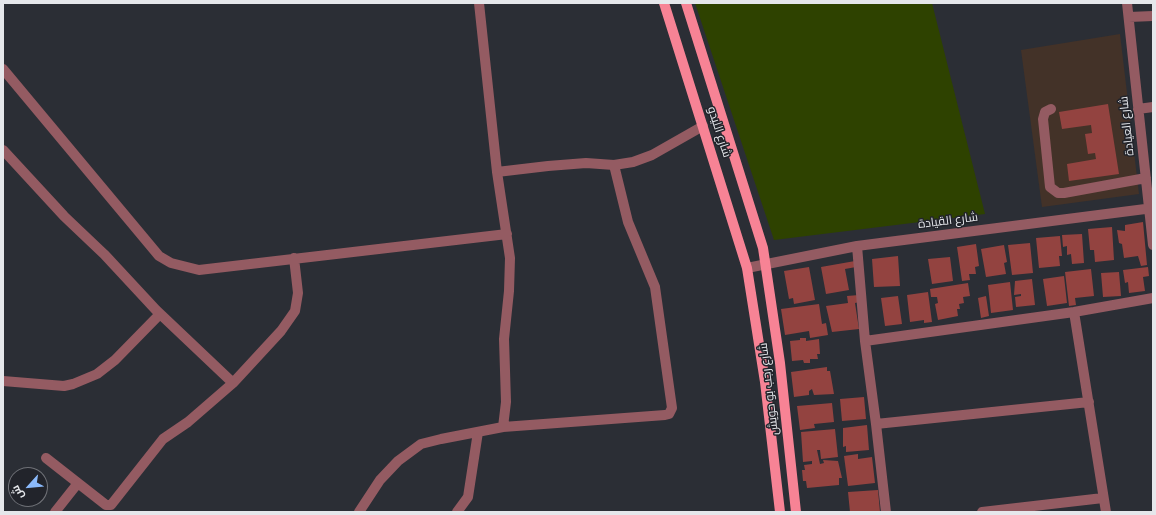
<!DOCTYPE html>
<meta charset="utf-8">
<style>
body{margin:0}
#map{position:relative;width:1156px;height:515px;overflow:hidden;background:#2b2e35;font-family:"Fira Sans Condensed",Cairo,sans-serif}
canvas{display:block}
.frame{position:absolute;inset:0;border:4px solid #e5e7eb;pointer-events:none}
.north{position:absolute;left:8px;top:467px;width:40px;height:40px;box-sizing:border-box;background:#22242b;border:1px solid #707278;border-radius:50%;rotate:243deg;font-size:11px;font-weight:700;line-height:16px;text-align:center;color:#e5e7eb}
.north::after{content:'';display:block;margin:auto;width:14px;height:18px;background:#8bbafc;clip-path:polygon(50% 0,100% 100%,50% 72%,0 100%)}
</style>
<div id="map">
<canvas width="1156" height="515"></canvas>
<div class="frame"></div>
<div class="north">ش</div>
</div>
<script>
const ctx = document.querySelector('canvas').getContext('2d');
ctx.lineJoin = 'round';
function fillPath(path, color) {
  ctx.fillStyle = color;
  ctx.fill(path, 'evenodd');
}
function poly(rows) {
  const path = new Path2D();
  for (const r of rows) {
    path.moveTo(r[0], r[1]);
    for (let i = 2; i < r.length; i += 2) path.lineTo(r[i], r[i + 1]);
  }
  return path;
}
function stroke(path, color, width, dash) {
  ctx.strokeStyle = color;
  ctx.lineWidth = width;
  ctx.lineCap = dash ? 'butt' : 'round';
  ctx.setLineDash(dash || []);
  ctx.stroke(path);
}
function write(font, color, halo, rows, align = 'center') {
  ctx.font = font + ' "Fira Sans Condensed",Cairo,sans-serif';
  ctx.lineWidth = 3;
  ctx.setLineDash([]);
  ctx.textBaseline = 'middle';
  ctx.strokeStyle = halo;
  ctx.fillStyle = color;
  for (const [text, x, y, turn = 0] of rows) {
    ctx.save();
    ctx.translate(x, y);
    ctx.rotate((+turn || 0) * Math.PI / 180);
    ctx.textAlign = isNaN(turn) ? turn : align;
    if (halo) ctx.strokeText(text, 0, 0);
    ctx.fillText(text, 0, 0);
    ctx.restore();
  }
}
const medical = poly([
 [1120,34,1139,194,1042,207,1021,50]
]);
const green = poly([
 [695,3,932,3,985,214,774,240]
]);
const building = poly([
 [1108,104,1119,174,1069,181,1067,164,1096,159,1095,153,1088,154,1085,134,1092,133,1091,125,1062,129,1059,112],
 [1143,222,1147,265,1141,266,1138,256,1124,258,1122,244,1119,243,1117,230,1125,231,1125,225],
 [1112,227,1114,260,1095,262,1094,250,1090,250,1088,229],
 [1082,234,1084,263,1072,264,1071,254,1067,255,1067,246,1063,247,1062,235],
 [1060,236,1062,256,1059,256,1060,266,1039,268,1036,238],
 [1030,243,1033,273,1012,275,1008,245],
 [976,244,979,266,975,267,976,274,969,274,970,280,962,281,957,247],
 [1004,245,1007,262,1004,263,1006,274,986,277,981,249],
 [898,256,900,286,874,287,872,259],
 [950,257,953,281,932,284,928,259],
 [855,261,856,267,845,269,849,290,826,294,821,267],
 [809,267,815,300,794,304,793,298,789,299,784,271],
 [1148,267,1149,276,1143,277,1145,291,1129,293,1128,282,1125,283,1123,270],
 [1091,269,1094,296,1075,298,1076,305,1069,306,1065,272],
 [1119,272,1121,296,1103,297,1101,273],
 [1064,276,1067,303,1047,306,1043,279],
 [1032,279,1035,305,1016,307,1015,297,1021,296,1021,294,1014,295,1015,281],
 [1010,282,1013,310,991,313,988,285],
 [968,283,970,296,963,297,964,303,959,304,960,309,957,309,958,316,938,320,935,304,938,303,937,297,931,297,930,289],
 [928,292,932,322,924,323,924,320,910,322,907,295],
 [859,295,860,302,855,303,859,329,832,332,826,306,848,303,847,296],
 [898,296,902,324,885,326,881,298],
 [986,296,989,316,981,318,978,298],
 [819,304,822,324,826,323,828,335,810,338,809,331,785,335,781,309],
 [800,338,806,338,806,341,819,339,820,354,817,354,818,359,810,359,810,363,804,363,803,360,792,361,790,341,800,340],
 [827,367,827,371,830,371,834,394,814,395,812,389,809,391,809,395,794,397,791,372],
 [864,397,866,419,842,421,840,399],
 [832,403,834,422,814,424,815,428,800,430,797,406],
 [867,425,869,450,846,452,846,446,843,447,843,428],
 [835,429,838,457,821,459,820,450,817,450,820,464,824,463,823,460,838,461,842,478,839,478,839,485,807,488,806,481,803,481,802,470,805,470,804,465,812,464,812,461,803,462,801,432],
 [858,454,858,459,872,457,875,483,848,486,844,456],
 [878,490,880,512,850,512,848,492]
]);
const minor = poly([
 [479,3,497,172],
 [1127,3,1153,245],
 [1129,17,1153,16],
 [3,69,159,256,171,263,199,270,507,234],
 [1051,109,1045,112,1043,119,1050,187,1058,193,1064,193,1146,178],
 [1138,109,1153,107],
 [3,150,64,216,104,254,156,310,233,383],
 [857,246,865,341,876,424,886,512],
 [747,268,857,246,1153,208],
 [1074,312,1106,512],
 [865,341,1074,312,1153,298],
 [3,381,64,386,73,384,97,374,115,360,160,314],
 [876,424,1089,402],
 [503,427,665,415,669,414,672,408,655,287,628,222,614,165],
 [46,458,106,505,111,505,163,439,188,422,233,383,281,331,295,311,298,293,294,258],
 [55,512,78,483],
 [359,512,380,480,398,461,421,444,441,439,503,427,506,402,504,339,509,291,510,258,497,172,548,166,586,163,614,165,633,162,652,155,703,126],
 [457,512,468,497,478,432],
 [982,512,1103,498]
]);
const major = poly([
 [664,3,747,268,765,382,780,512],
 [686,3,763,248,780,363,796,512]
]);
const streetNames = [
 ["شارع العيادة",1127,126,-96],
 ["شارع الليدو",719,132,72],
 ["شارع القيادة",948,221,-7],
 ["شارع رجب بو حويش",769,389,-97]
];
fillPath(medical, '#433228');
fillPath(green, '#2e4200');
fillPath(building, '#934340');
stroke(minor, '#945b62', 10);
stroke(major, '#f78395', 10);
write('12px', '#e5e7eb', '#22242b', streetNames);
</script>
